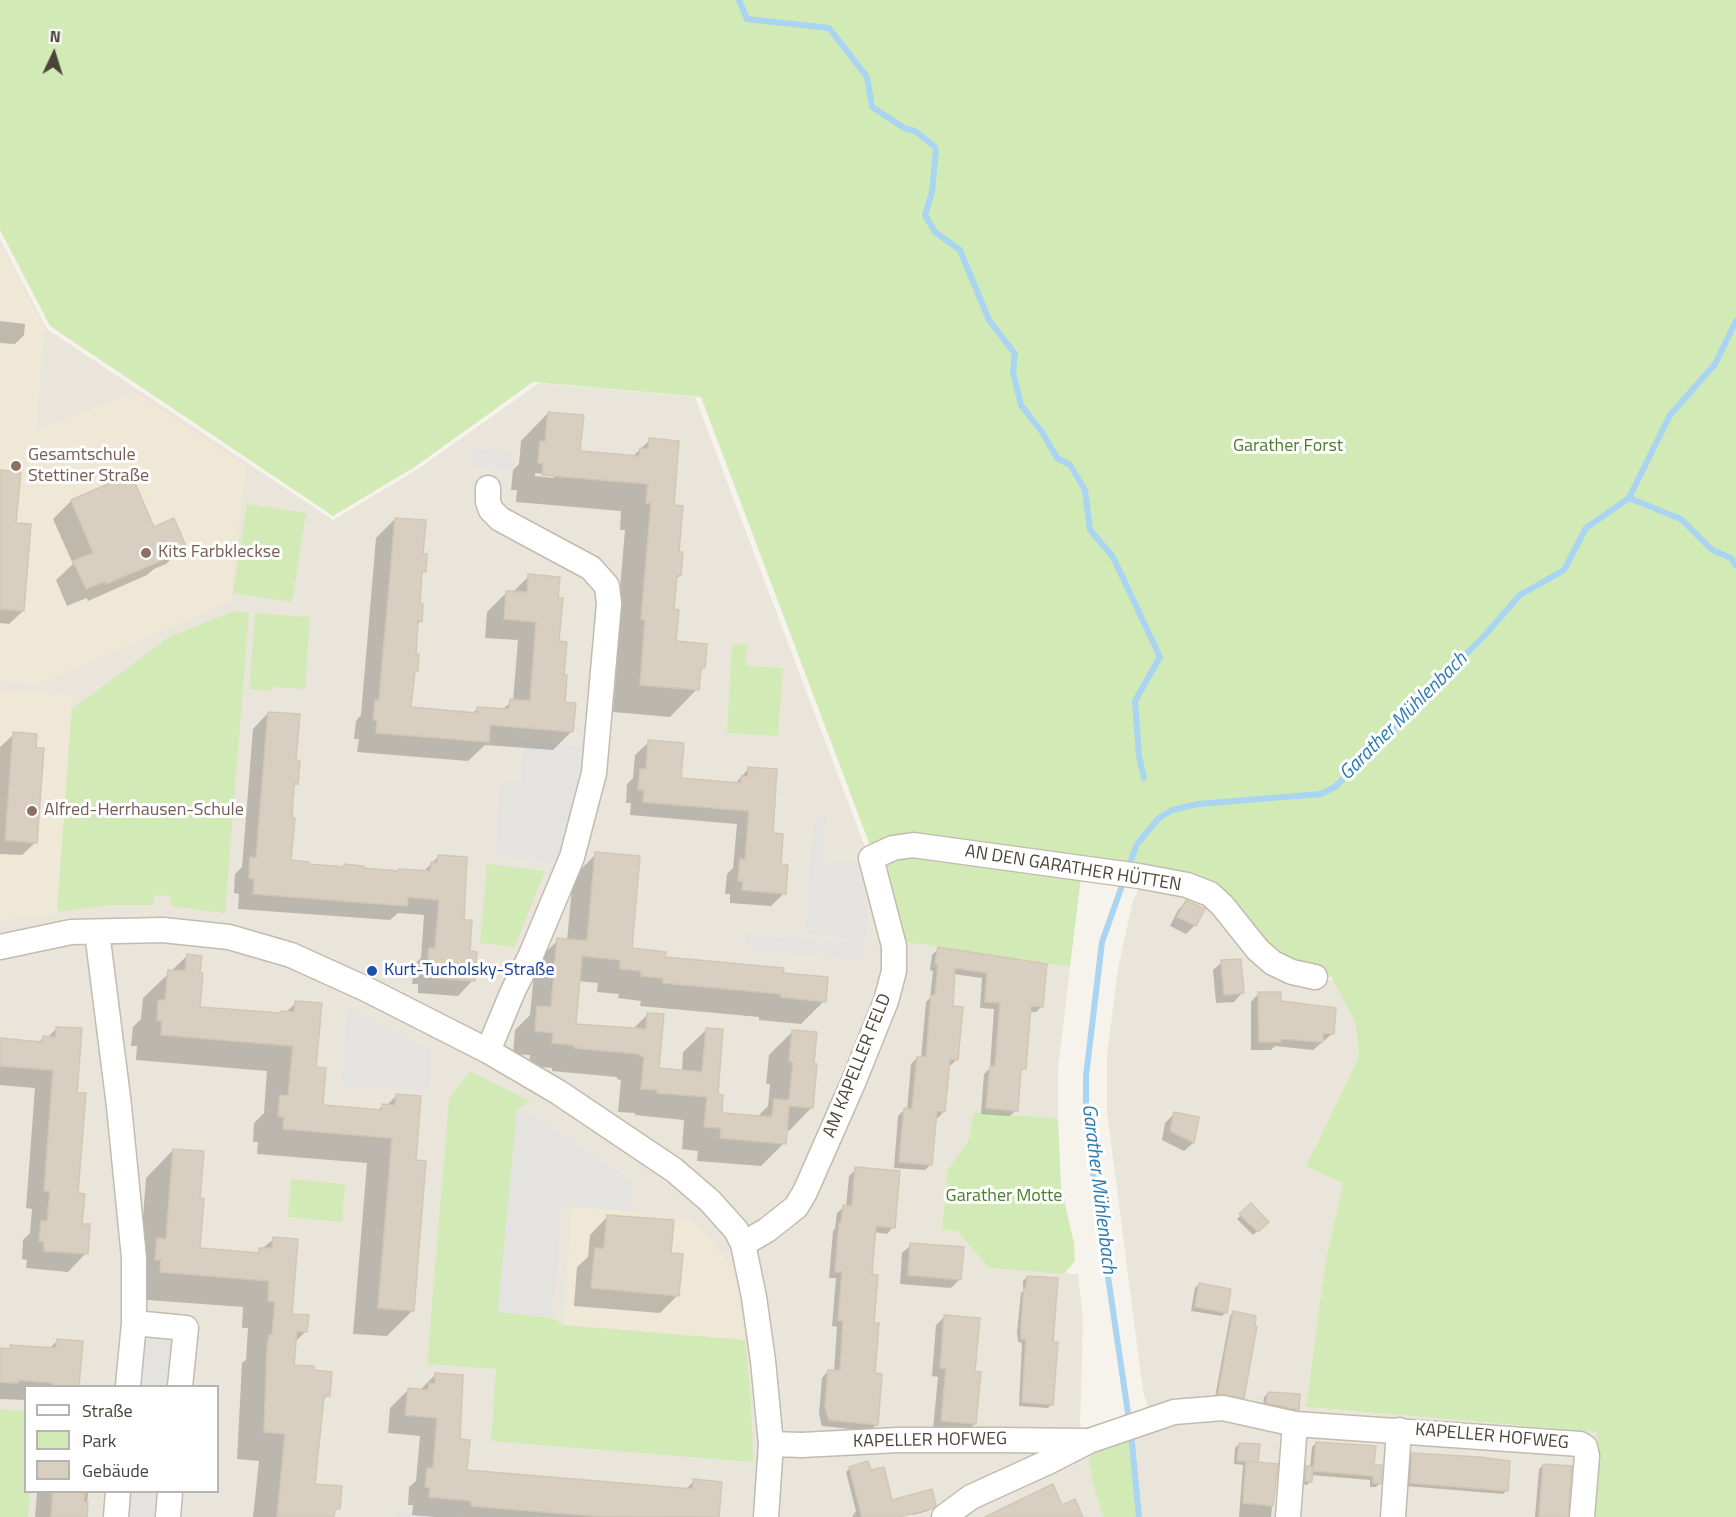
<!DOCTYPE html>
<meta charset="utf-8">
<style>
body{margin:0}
#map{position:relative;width:1736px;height:1517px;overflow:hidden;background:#f6f3ec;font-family:"Titillium Web",sans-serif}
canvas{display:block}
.legend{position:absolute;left:24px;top:1385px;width:195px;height:108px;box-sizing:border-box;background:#fff;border:2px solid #b7b4b0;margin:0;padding:8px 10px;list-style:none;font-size:18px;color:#4b4439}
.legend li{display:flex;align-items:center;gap:12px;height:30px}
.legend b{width:30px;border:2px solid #b7b4b0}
.north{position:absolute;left:24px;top:24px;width:60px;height:60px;-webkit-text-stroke:4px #fff;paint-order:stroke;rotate:4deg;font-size:16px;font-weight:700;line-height:24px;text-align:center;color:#4b4439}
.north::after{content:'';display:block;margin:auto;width:21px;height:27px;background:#4b4439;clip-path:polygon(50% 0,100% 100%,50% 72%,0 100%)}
</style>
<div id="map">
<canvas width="1736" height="1517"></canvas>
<ul class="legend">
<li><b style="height:8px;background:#fff"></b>Straße</li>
<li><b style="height:16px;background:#d2eab5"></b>Park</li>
<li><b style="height:16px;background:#d8cfc1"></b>Gebäude</li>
</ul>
<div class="north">N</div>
</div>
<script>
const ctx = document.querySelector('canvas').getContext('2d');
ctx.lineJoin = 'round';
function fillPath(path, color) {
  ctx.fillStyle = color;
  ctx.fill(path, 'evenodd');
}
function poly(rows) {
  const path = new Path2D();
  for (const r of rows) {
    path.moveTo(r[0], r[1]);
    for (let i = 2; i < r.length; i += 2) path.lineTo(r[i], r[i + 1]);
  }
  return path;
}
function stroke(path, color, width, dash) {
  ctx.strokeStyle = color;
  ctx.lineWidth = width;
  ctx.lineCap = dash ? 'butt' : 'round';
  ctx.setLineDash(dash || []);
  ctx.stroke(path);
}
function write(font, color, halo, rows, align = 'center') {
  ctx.font = font + ' "Titillium Web",sans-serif';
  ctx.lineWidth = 6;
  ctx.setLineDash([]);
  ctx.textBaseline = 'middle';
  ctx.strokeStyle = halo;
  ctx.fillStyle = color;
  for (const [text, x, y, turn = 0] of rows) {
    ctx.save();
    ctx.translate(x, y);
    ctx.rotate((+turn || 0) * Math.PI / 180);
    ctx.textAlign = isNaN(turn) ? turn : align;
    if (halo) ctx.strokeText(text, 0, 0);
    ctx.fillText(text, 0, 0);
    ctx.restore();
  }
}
const residential = poly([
 [0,239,47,329,333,520,418,469,539,383,695,397,870,860,898,941,1070,967,1058,1069,1058,1118,974,1112,968,1140,947,1171,942,1230,957,1231,989,1268,1078,1274,1083,1320,1080,1423,1103,1517,0,1517],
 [26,1386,218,1386,218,1492,26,1492],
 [1144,878,1186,887,1292,974,1334,981,1355,1021,1359,1056,1306,1167,1343,1183,1325,1264,1306,1407,1598,1432,1591,1517,1140,1517,1132,1430,1148,1407,1143,1391,1107,1112,1107,1055,1118,969,1133,900]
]);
const education = poly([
 [0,243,45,329,36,430,135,392,246,465,231,601,41,683,0,680],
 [0,690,72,696,57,912,0,921],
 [572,1206,632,1211,635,1214,645,1215,645,1218,673,1220,689,1217,711,1240,725,1258,735,1278,745,1340,563,1325]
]);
const green = poly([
 [0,0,1736,0,1736,1517,1591,1517,1597,1432,1306,1407,1325,1264,1343,1183,1306,1167,1359,1056,1355,1021,1331,977,1297,970,1221,901,1082,869,1070,967,898,941,874,856,701,397,533,382,416,466,333,516,50,326,0,230],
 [247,504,306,513,292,602,233,593],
 [234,611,249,613,225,913,170,906,171,896,154,895,153,905,111,905,57,912,72,709,169,637],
 [255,613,310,617,305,689,273,687,272,691,249,689],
 [732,644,747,645,746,666,783,668,778,736,727,733],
 [487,864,545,871,514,947,480,943],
 [470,1071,530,1101,517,1110,498,1312,553,1318,563,1325,745,1340,751,1401,753,1462,491,1441,496,1369,427,1364,449,1099],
 [974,1112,1058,1118,1061,1187,1074,1243,1075,1261,1064,1274,989,1268,957,1231,942,1230,947,1171,968,1140],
 [291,1179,345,1184,342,1222,288,1217],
 [0,1409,25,1411,26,1492,30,1492,28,1517,0,1517],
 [1132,1430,1140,1517,1103,1517,1094,1487,1087,1448]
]);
const parking = poly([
 [471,448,513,452,512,469,470,465],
 [524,742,585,746,581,795,559,863,496,855,500,782,521,783],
 [821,815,827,815,824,860,859,863,868,921,866,941,804,934,814,822,815,818],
 [744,934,862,944,868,959,750,950],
 [348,1008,431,1050,429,1091,340,1085],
 [517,1110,530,1112,634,1182,632,1211,562,1206,553,1318,498,1312],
 [134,1323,186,1328,180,1386,128,1386],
 [118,1492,170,1492,168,1517,116,1517],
 [396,1512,467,1517,395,1517]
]);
const shadow = poly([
 [0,321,25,324,24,335,15,344,0,343],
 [548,413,579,453,632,457,650,440,672,507,678,553,680,575,675,580,673,611,674,643,703,668,699,672,697,689,670,717,613,712,618,647,615,646,625,530,620,530,621,511,516,502,517,490,511,490,513,470,519,464,521,441],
 [535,473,554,475,554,478,535,476],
 [0,472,15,524,23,611,9,624,0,623],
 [130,476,153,529,184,546,166,564,154,569,147,575,88,601,87,598,67,606,56,580,73,564,53,519,71,501],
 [395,519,422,555,424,571,421,575,418,605,420,621,417,625,414,655,416,671,413,674,410,709,472,714,478,708,501,710,513,701,518,640,485,638,487,612,507,592,512,593,529,576,557,599,558,643,563,703,572,731,553,750,485,745,468,761,357,752,359,739,354,739,356,721,361,715,376,538],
 [268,713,295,762,296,784,292,788,290,862,307,866,343,868,345,866,362,870,397,873,400,870,423,872,438,857,462,921,473,980,458,996,418,993,418,984,412,984,414,965,421,958,424,915,398,913,390,920,238,909,239,894,234,893,235,874,242,867,253,729],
 [14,734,36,842,22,855,0,854,0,747],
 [649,742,679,780,735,784,749,768,772,834,784,893,771,906,730,903,730,894,725,894,727,874,733,868,737,824,630,815,631,803,626,803,627,784,633,778,635,755],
 [596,854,630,950,664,958,782,974,824,1001,801,1024,759,1020,759,1017,640,1006,641,1001,618,998,619,994,597,992,598,983,578,981,575,1025,632,1030,648,1014,658,1070,682,1072,683,1052,707,1029,720,1114,757,1117,768,1106,770,1084,766,1084,769,1055,792,1032,812,1107,789,1131,785,1130,784,1143,761,1166,697,1161,698,1151,682,1149,684,1120,635,1115,635,1113,618,1112,621,1080,617,1079,617,1077,552,1071,552,1068,529,1066,530,1055,513,1054,515,1030,530,1015,535,963,558,940,567,941,573,877],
 [1186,902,1195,925,1186,934,1170,926,1178,910],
 [938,949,1045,965,1042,1006,1036,1012,1029,1012,1024,1068,1019,1073,1016,1110,1010,1116,981,1114,984,1074,990,1068,994,1009,980,1008,982,978,953,974,951,1007,957,1059,951,1065,948,1065,944,1111,938,1118,935,1117,931,1164,925,1170,894,1168,898,1116,904,1110,907,1110,911,1064,917,1058,921,1058,926,1002,930,998,933,971,930,970,932,955],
 [187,956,199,974,199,1008,280,1015,285,1013,296,1003,315,1068,321,1106,377,1111,383,1105,386,1106,396,1096,414,1161,413,1310,387,1336,353,1334,367,1163,257,1154,258,1142,253,1142,254,1123,264,1113,267,1071,136,1060,137,1046,131,1046,133,1027,141,1019,143,998],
 [1222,962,1242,993,1234,1002,1216,1003,1213,970],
 [1259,993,1279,1002,1333,1033,1313,1050,1275,1046,1271,1050,1251,1050,1251,1002],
 [57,1028,75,1094,77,1195,86,1253,68,1272,26,1268,27,1260,22,1259,23,1240,30,1233,32,1209,26,1208,35,1088,0,1085,0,1040,38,1043,43,1038,47,1038],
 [1174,1114,1197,1118,1193,1143,1184,1151,1162,1140,1165,1123],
 [173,1150,199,1200,199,1249,255,1254,274,1239,290,1315,306,1331,294,1343,292,1366,328,1395,322,1401,313,1485,338,1508,333,1513,333,1517,253,1517,259,1461,237,1459,242,1363,246,1360,248,1328,242,1328,243,1307,134,1299,140,1257,146,1178],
 [856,1169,893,1227,887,1234,874,1232,870,1276,877,1424,870,1431,822,1426,819,1414,822,1378,828,1371,834,1371,837,1327,832,1326,836,1278,829,1278,833,1231,835,1229,837,1213,844,1207,846,1207,849,1176],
 [1251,1205,1267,1222,1253,1235,1237,1219],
 [608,1216,669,1254,678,1295,660,1313,574,1306,577,1267,588,1257,590,1235],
 [911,1245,960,1279,951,1288,900,1284,902,1253],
 [1027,1277,1051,1343,1052,1404,1048,1408,1019,1406,1022,1343,1018,1342,1017,1332,1021,1293,1023,1291,1023,1281],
 [1199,1284,1226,1312,1222,1316,1191,1311,1195,1288],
 [1233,1312,1243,1397,1239,1401,1215,1397,1230,1316],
 [945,1316,974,1373,975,1424,966,1432,933,1429,938,1377,932,1376,936,1325],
 [58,1340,81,1342,78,1386,26,1386,26,1400,0,1399,0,1350,7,1350,11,1346,49,1349],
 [436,1374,459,1440,465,1471,685,1490,694,1481,720,1483,718,1517,436,1517,412,1515,413,1505,408,1505,409,1487,416,1481,420,1436,388,1433,390,1408,408,1390,420,1390],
 [1268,1393,1297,1409,1293,1413,1263,1407,1264,1397],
 [1316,1443,1373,1466,1380,1483,1376,1487,1370,1487,1370,1480,1311,1475,1311,1481,1307,1485,1302,1484,1303,1472,1307,1468,1310,1468,1312,1447],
 [1239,1444,1257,1461,1255,1463,1276,1465,1271,1517,1239,1517,1243,1465,1234,1464,1235,1448],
 [1412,1455,1507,1490,1503,1494,1406,1486,1408,1459],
 [1543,1465,1566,1517,1535,1517,1539,1469],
 [850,1468,869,1472,891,1502,935,1504,928,1511,913,1515,912,1513,899,1517,852,1517,856,1511,846,1472],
 [37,1492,88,1492,86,1517,35,1517]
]);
const stream = poly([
 [739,0,747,19,829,28,867,77,872,107,904,128,915,131,934,146,936,150,932,192,925,215,935,232,960,250,989,320,1015,354,1013,372,1021,405,1042,432,1057,458,1070,465,1085,490,1090,530,1113,557,1160,657,1135,701,1139,756,1144,778],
 [1629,498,1681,519,1712,550,1731,558,1736,566],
 [1128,868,1137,844,1159,818,1172,810,1198,804,1321,794,1335,787,1485,635,1520,595,1564,570,1586,528,1629,498,1670,415,1715,364,1736,321],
 [1124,880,1102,942,1086,1076,1086,1126,1129,1420],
 [1131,1433,1139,1517]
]);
const building = poly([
 [548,412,584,415,580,451,639,456,640,448,648,449,649,438,679,441,674,505,683,506,679,552,683,552,681,576,677,576,674,609,679,610,676,641,707,644,705,668,701,668,699,690,640,685,645,620,641,619,651,503,646,503,648,484,542,475,543,463,538,463,540,441,545,442,548,412],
 [0,470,21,472,16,523,31,524,24,611,0,609,0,470],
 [131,474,154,527,174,518,186,546,166,554,167,558,132,573,106,584,105,581,86,589,73,561,93,553,71,500,131,474],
 [395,518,426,520,423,554,427,554,426,572,422,571,420,604,423,604,422,622,418,621,416,654,419,654,418,671,415,671,411,707,477,713,477,707,509,709,510,699,530,701,536,622,504,619,506,591,527,592,528,574,560,577,558,598,563,598,559,641,567,642,564,675,567,675,565,702,576,703,573,732,490,725,489,742,376,733,377,720,373,720,375,700,379,700,395,518],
 [268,712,300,714,296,761,300,761,298,784,294,784,292,818,295,818,291,860,309,862,309,864,344,867,344,864,364,866,364,868,399,871,399,869,430,871,431,862,437,863,438,855,467,857,464,920,472,920,470,951,477,952,475,981,432,978,433,969,427,969,429,948,435,948,439,900,408,897,407,906,253,894,254,879,249,878,250,857,256,858,268,712],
 [13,732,37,734,36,748,44,748,37,843,5,840,13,732],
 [648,740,684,743,681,778,741,783,741,776,748,777,748,767,777,769,773,833,783,834,781,864,788,865,786,894,742,890,743,881,738,881,740,859,745,860,749,811,643,802,644,790,638,790,640,769,646,769,648,740],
 [595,852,640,856,632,948,666,952,665,957,784,968,783,973,828,977,826,1002,781,997,781,994,663,983,663,978,641,976,641,971,620,969,620,960,582,956,576,1024,646,1029,647,1013,664,1014,659,1068,702,1072,706,1028,723,1029,718,1094,723,1095,722,1113,772,1117,774,1099,789,1100,793,1062,789,1061,792,1030,817,1032,814,1063,817,1064,813,1108,789,1106,786,1144,720,1138,721,1128,704,1127,707,1097,657,1093,658,1090,641,1089,644,1057,640,1056,640,1054,574,1048,574,1045,552,1043,553,1033,535,1031,537,1006,551,1007,557,938,587,941,595,852],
 [1186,900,1205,909,1196,926,1177,917,1186,900],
 [938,947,1047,964,1043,1007,1031,1006,1026,1069,1021,1069,1018,1111,986,1108,990,1066,995,1066,1000,1003,985,1002,987,973,955,968,953,1006,963,1007,958,1060,950,1059,945,1112,937,1111,932,1165,899,1162,904,1108,912,1109,917,1057,926,1057,931,995,935,995,938,965,935,964,938,947],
 [187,954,202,956,200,973,203,973,200,1007,281,1013,281,1011,294,1012,295,1001,322,1003,316,1067,326,1068,323,1105,382,1110,382,1104,395,1105,396,1094,421,1096,416,1160,426,1161,414,1311,378,1308,392,1138,283,1129,284,1117,278,1116,280,1095,288,1096,293,1046,161,1035,162,1021,157,1020,158,1000,165,1000,168,970,185,971,187,954],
 [1241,959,1244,993,1224,995,1221,960,1241,959],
 [1258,992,1281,992,1281,1001,1336,1008,1334,1034,1323,1033,1323,1042,1281,1039,1281,1042,1259,1042,1258,992],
 [56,1027,82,1028,77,1093,86,1093,78,1193,85,1194,82,1224,90,1224,88,1254,44,1251,44,1242,39,1241,41,1221,47,1221,50,1191,44,1191,53,1070,0,1066,0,1038,42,1042,43,1036,56,1037,56,1027],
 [1174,1112,1199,1117,1194,1143,1170,1131,1174,1112],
 [173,1149,204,1151,200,1198,204,1199,200,1248,259,1253,259,1248,272,1248,273,1237,298,1239,292,1314,309,1315,307,1332,297,1331,294,1365,314,1366,314,1370,332,1372,330,1396,324,1396,315,1484,342,1486,340,1509,335,1509,334,1517,277,1517,285,1434,264,1432,267,1350,269,1335,272,1335,275,1302,268,1301,269,1281,160,1272,161,1260,155,1260,157,1238,166,1239,173,1149],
 [855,1167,900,1171,895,1228,876,1226,872,1274,878,1275,874,1323,879,1323,875,1373,882,1374,878,1425,829,1420,825,1407,828,1370,840,1370,843,1321,838,1320,842,1272,835,1272,839,1223,841,1223,843,1205,852,1206,855,1167],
 [1251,1203,1269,1222,1258,1232,1239,1214,1251,1203],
 [607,1215,674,1220,671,1253,683,1254,679,1296,591,1288,595,1248,604,1248,607,1215],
 [910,1243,964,1247,961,1280,908,1275,910,1243],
 [1027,1276,1058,1278,1053,1342,1058,1342,1053,1405,1022,1402,1026,1339,1021,1339,1021,1327,1024,1287,1026,1288,1027,1276],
 [1199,1283,1231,1289,1227,1313,1195,1307,1199,1283],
 [1233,1311,1256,1316,1255,1326,1257,1326,1244,1398,1218,1394,1233,1311],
 [944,1315,980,1318,975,1371,981,1372,976,1424,941,1421,946,1369,940,1368,944,1315],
 [57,1339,83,1341,79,1386,53,1386,53,1383,19,1380,18,1383,0,1382,0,1348,10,1349,10,1345,56,1348,57,1339],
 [435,1373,463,1375,460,1439,470,1440,467,1470,693,1489,693,1479,722,1482,719,1517,594,1516,471,1506,471,1501,429,1497,430,1488,425,1487,427,1468,433,1468,437,1418,405,1415,408,1388,428,1390,429,1383,435,1384,435,1373],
 [1268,1392,1300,1394,1299,1410,1266,1403,1268,1392],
 [1316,1442,1376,1446,1374,1465,1382,1465,1381,1484,1373,1483,1373,1476,1313,1471,1316,1442],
 [1239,1443,1260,1444,1258,1462,1237,1461,1239,1443],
 [1412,1453,1480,1457,1510,1461,1508,1491,1410,1483,1412,1453],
 [868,1461,871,1470,884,1467,892,1500,932,1489,936,1505,934,1508,899,1517,862,1517,849,1467,868,1461],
 [1246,1461,1278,1464,1273,1506,1243,1503,1246,1461],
 [1543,1464,1572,1466,1568,1517,1539,1517,1543,1464],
 [1306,1466,1313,1467,1312,1482,1305,1481,1306,1466],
 [1053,1484,1062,1505,1075,1499,1083,1517,985,1517,1053,1484],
 [53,1491,85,1491,84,1502,88,1502,87,1517,51,1517,53,1491]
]);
const minor = poly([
 [488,488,488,502,491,510,500,519,591,568,607,586,609,604,594,773,572,857,531,955,513,991,488,1051],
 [97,932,119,1106,134,1258,134,1323,128,1386],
 [0,947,71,932,163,930,229,937,291,955,366,989,488,1051,558,1092,674,1170,710,1201,736,1230,743,1244,754,1297,763,1361,771,1444,766,1517],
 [743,1244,767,1230,796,1207,805,1192,853,1083,886,1001,894,971,894,946,871,858,893,848,913,845,1139,876,1187,885,1210,894,1222,905,1258,950,1273,963,1292,972,1315,977],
 [134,1323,186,1328,180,1386],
 [771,1444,802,1445,898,1440,998,1440,1086,1441],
 [116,1517,118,1492],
 [168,1517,170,1492],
 [944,1517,971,1497,1048,1462,1089,1441,1174,1412,1223,1408,1295,1424,1580,1444,1585,1447,1587,1456,1582,1517],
 [1288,1517,1295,1424],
 [1393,1517,1399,1430]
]);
const markers = [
 [16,466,6,"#8d6e63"],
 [146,553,6,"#8d6e63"],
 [32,811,6,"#8d6e63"],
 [372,971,6,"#1a4fb4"]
];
const parkNames = [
 ["Garather Forst",1288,447],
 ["Garather Motte",1004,1197]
];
const educationNames = [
 ["Gesamtschule",28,456],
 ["Stettiner Straße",28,477],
 ["Kits Farbkleckse",158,553],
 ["Alfred-Herrhausen-Schule",44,811]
];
const streetNames = [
 ["AN DEN GARATHER HÜTTEN",1073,869,9],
 ["AM KAPELLER FELD",858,1066,-68],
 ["KAPELLER HOFWEG",1492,1437,5],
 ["KAPELLER HOFWEG",930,1441,-1]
];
const transitNames = [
 ["Kurt-Tucholsky-Straße",384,971]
];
const waterNames = [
 ["Garather Mühlenbach",1404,717,-45],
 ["Garather Mühlenbach",1098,1189,83]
];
fillPath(residential, '#eae5da');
fillPath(education, '#efe8d6');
fillPath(green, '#d2eab5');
fillPath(parking, '#e5e3e0');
fillPath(shadow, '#0003');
stroke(stream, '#a9d4f2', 6);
fillPath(building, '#d8cfc1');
stroke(building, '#d3c7b4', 1.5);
stroke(minor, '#c2bbae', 27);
stroke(minor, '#fff', 24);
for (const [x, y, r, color] of markers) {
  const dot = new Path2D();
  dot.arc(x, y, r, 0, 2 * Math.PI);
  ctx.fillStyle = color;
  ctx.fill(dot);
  stroke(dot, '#fff', 2);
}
write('18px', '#4a7f2a', '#fff', parkNames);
write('18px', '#785e54', '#fff', educationNames, 'left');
write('18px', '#4b4439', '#fff', streetNames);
write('18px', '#164399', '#fff', transitNames, 'left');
write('italic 20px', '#2e7ab2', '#fff', waterNames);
</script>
